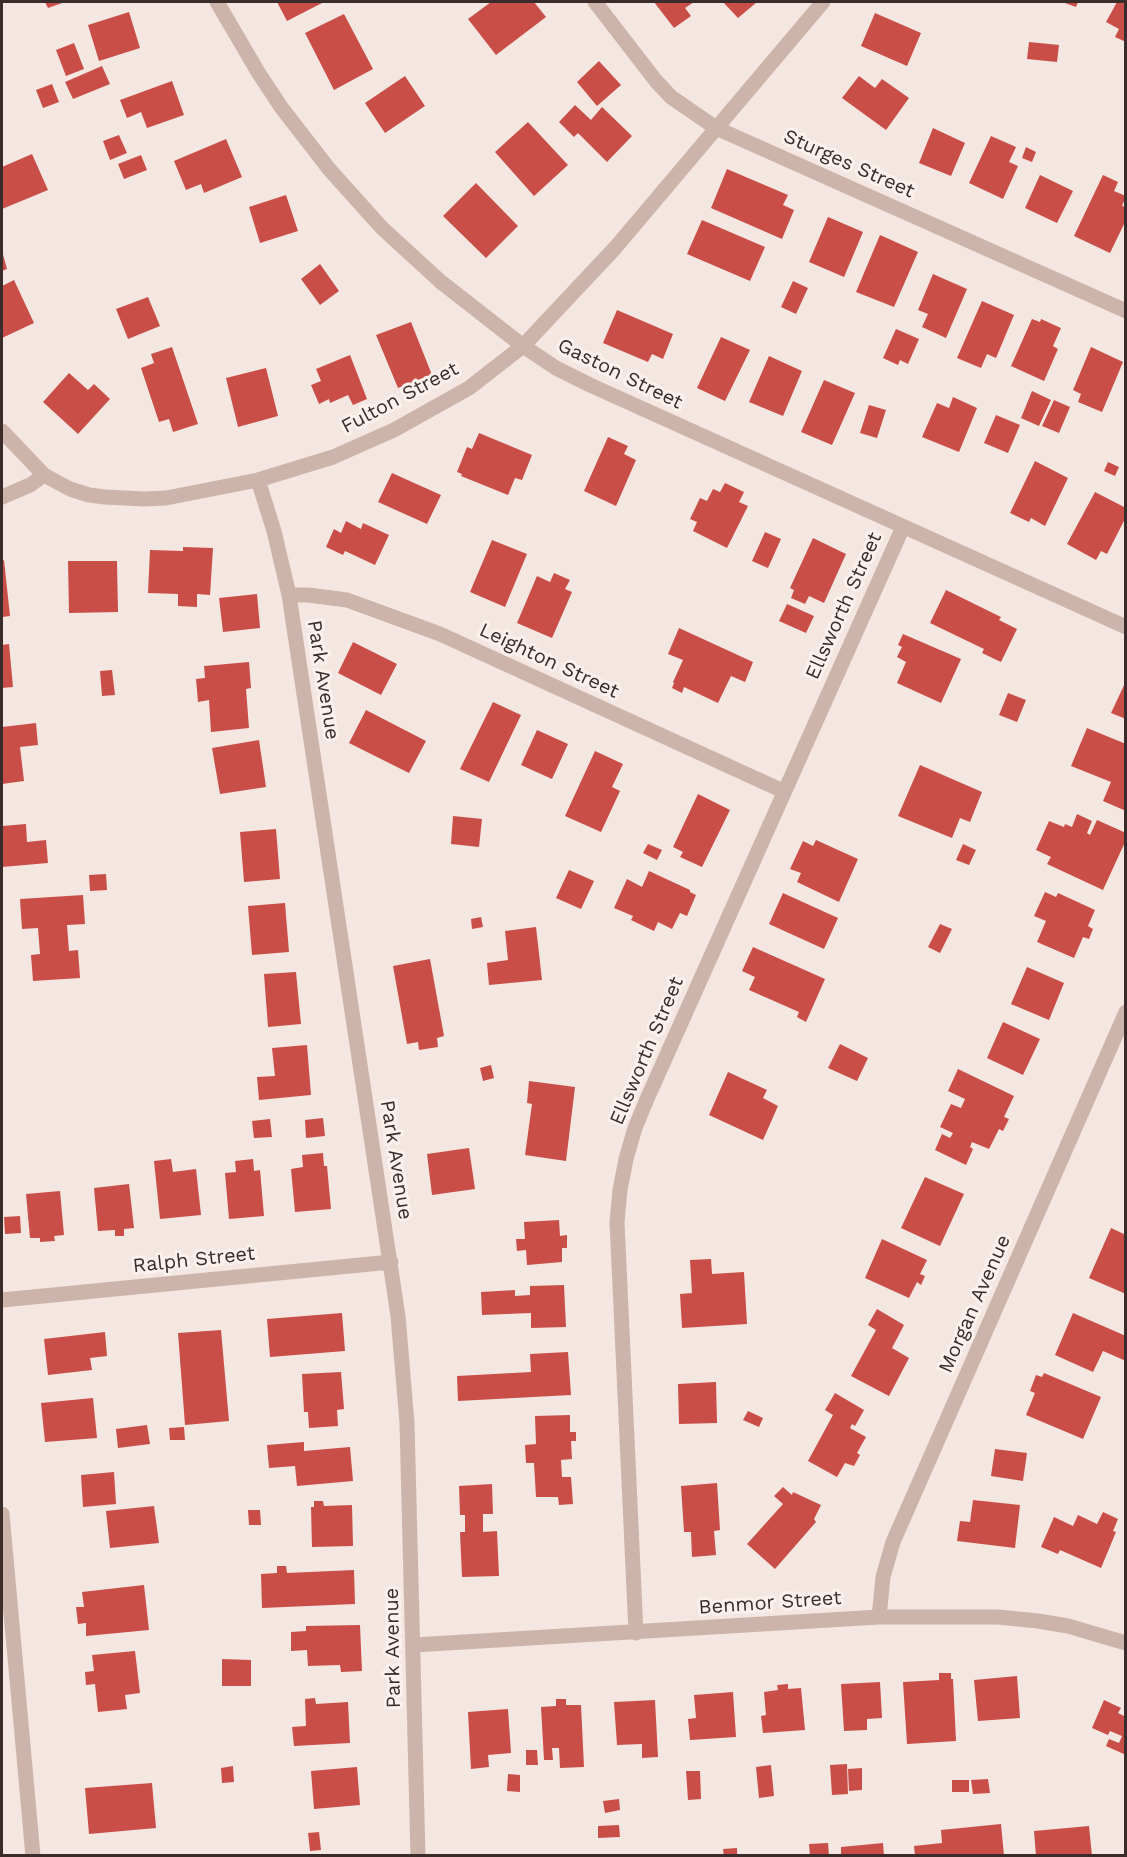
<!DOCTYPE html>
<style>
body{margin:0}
#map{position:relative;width:1127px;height:1857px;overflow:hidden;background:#f4e6e0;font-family:"Work Sans",sans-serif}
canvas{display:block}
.frame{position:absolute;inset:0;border:3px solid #3a2c2a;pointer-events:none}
</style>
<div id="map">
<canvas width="1127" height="1857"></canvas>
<div class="frame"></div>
</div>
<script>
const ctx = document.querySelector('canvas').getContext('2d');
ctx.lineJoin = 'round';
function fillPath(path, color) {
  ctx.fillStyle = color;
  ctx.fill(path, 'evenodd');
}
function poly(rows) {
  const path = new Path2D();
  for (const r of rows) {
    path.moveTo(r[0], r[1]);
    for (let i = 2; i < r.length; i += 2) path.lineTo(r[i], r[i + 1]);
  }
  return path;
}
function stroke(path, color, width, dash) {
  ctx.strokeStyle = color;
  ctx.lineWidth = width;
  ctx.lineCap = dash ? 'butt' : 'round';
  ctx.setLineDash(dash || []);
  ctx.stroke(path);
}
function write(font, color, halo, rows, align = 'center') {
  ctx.font = font + ' "Work Sans",sans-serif';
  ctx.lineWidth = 6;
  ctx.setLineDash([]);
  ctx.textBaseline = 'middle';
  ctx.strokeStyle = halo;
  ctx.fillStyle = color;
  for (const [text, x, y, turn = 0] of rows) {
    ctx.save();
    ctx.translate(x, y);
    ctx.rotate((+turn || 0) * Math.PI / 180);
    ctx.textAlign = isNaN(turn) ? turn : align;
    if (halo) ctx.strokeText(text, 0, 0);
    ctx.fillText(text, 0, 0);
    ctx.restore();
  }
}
const building = poly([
 [45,2,65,2,48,8],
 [277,2,324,2,287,21],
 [491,2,534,2,546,17,496,55,468,19],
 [654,2,694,2,685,8,691,16,674,28],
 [723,2,757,2,738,18],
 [1062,2,1078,2,1076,7],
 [1117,2,1126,2,1126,42,1115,37,1119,29,1106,22],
 [129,12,140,48,99,61,88,25],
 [875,13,921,33,907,66,861,46],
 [344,14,373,69,334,90,305,33],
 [1029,42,1059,45,1057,62,1027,59],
 [74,43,84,69,66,76,56,50],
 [599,61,621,85,597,106,577,82],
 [102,66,110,84,73,99,65,82],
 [405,76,425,106,385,133,365,103],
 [859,76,875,88,882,79,909,98,886,130,842,98],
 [172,81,184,115,147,128,141,112,127,118,120,100],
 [52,84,59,102,43,108,36,90],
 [575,105,591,120,602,107,632,136,607,162,578,133,574,137,559,122],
 [528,122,568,165,534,196,495,152],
 [933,128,965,143,951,176,919,163],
 [119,135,127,153,110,160,103,141],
 [991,136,1016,147,1009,162,1018,166,1003,199,969,183],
 [226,139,242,177,204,193,201,184,186,190,174,161],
 [1026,147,1036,152,1032,162,1022,158],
 [32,154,48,190,2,209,2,167],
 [141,155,147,170,124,179,118,164],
 [727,169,788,195,783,205,794,210,782,239,711,208],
 [1040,175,1073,191,1057,223,1025,208],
 [1103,175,1118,182,1114,191,1126,196,1122,206,1126,207,1126,220,1110,253,1074,236],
 [476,183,518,226,486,258,443,216],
 [286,195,298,231,260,243,249,207],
 [828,217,863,232,844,277,809,262],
 [702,220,765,247,750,281,687,254],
 [880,235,918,252,894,307,856,292],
 [2,251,7,269,2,271],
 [320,264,339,291,320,305,301,279],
 [933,274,967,289,946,338,922,327,928,314,918,310],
 [14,280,34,323,2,338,2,286],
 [793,281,808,288,796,314,781,307],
 [148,297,160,326,128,339,116,309],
 [982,301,1014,315,996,358,987,354,981,368,957,358],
 [617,310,673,334,663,359,652,354,648,362,603,343],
 [1032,319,1040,322,1041,319,1061,328,1053,346,1058,349,1044,381,1011,366],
 [411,322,432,375,398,388,376,335],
 [896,329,919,339,908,364,900,360,898,365,883,358],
 [721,337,750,350,725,401,697,388],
 [172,347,198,424,173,432,169,419,159,422,141,368,154,363,151,354],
 [1091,347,1123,362,1102,412,1078,402,1081,394,1073,390],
 [350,355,367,399,353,405,348,395,330,403,329,399,319,404,311,385,321,381,316,369],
 [769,356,802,371,783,416,749,402],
 [266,368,278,416,238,427,226,378],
 [69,373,88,390,94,384,110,399,78,434,43,402],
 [824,380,855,393,832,445,801,432],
 [1032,391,1051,400,1039,426,1021,418],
 [953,397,977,408,959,452,922,437,937,403,949,408],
 [1054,400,1070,407,1059,433,1042,426],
 [869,405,886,410,877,438,860,433],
 [996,415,1020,425,1008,453,984,443],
 [479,433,532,455,522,480,515,478,508,495,461,476,462,474,457,472,467,447,472,449],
 [608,437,628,446,624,454,636,460,616,506,584,491],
 [1035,461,1068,478,1045,526,1031,518,1029,522,1010,513],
 [1108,462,1119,467,1115,476,1104,471],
 [392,473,441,495,427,524,378,502],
 [725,483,744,492,739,502,748,506,727,548,693,531,697,522,690,519,700,498,707,501,713,489,720,492],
 [1095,492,1126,508,1126,517,1107,554,1101,551,1096,560,1067,544],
 [346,521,361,529,363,523,389,535,375,565,345,551,343,555,326,547,334,529,341,533],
 [765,532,781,539,768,568,752,561],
 [813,538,846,554,824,603,809,596,805,604,791,598,794,590,790,588],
 [492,540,527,554,505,607,470,592],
 [183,547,213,548,210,595,197,594,197,607,178,606,178,594,148,593,150,550,183,551],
 [4,560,10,616,2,617,2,561],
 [68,561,117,561,118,612,69,613],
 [554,573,570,580,565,589,572,592,552,638,517,623,537,576,550,582],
 [946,590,1001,617,999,620,1017,629,1001,662,982,653,984,649,930,623],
 [257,594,260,628,223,632,219,598],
 [787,604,814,616,806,633,779,621],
 [679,628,753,662,745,682,731,676,718,703,684,687,682,693,672,688,674,683,673,682,683,660,668,654],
 [903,634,961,659,941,703,897,683,906,662,897,657,902,647,898,645],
 [353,642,397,664,381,695,338,673],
 [9,644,13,687,2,688,2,645],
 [249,662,251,688,246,689,249,728,211,732,209,700,198,702,196,679,205,678,204,666],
 [112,670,115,695,102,696,100,671],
 [1126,681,1126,719,1111,713],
 [1008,693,1026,700,1017,722,999,715],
 [493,702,521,715,489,782,460,769],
 [366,710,426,741,409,773,349,743],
 [36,723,38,745,20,747,24,781,2,784,2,727],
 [1087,728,1126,744,1126,811,1103,801,1111,782,1071,766],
 [537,730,568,744,552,779,521,765],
 [259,740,266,787,220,794,212,748],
 [595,751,623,764,612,787,620,791,601,832,565,816],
 [920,765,982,792,970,822,960,818,952,838,898,816],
 [698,794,730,810,702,867,680,857,683,852,673,847],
 [1077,814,1092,821,1087,833,1090,835,1097,820,1126,833,1126,840,1103,890,1047,864,1051,857,1036,850,1049,821,1064,827,1065,824,1072,827],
 [453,816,482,819,479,847,451,844],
 [26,824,27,842,46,840,48,863,2,867,2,826],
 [276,829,280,879,244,882,240,832],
 [816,840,858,859,839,902,797,882,801,873,790,869,803,841,813,846],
 [648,844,662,850,657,860,643,853],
 [963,844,976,850,969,865,956,860],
 [569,870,594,881,581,909,556,898],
 [649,871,690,890,690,892,696,895,687,916,680,913,672,929,658,922,654,931,631,920,633,916,614,908,627,879,642,887],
 [106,874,107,890,90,891,89,875],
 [1045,892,1056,897,1058,893,1095,910,1088,926,1093,929,1089,939,1083,937,1074,958,1037,942,1046,921,1034,916],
 [783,893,838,918,824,949,769,924],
 [83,895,85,924,67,925,69,951,78,950,80,978,33,981,31,955,40,954,38,928,22,929,20,899],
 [285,903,289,952,252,955,248,906],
 [481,917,483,927,472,929,471,919],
 [940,924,952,929,940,953,928,947],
 [536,927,542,980,489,985,487,963,508,960,505,931],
 [753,947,825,979,806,1022,797,1017,799,1012,749,990,755,977,742,971],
 [430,959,444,1036,437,1038,438,1047,419,1050,418,1042,407,1044,393,966],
 [1027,967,1064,983,1049,1020,1011,1004],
 [296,972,301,1024,268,1027,264,974],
 [1003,1022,1040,1039,1023,1075,987,1058],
 [840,1044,868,1058,857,1081,828,1068],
 [307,1045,311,1095,259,1100,257,1077,275,1076,272,1048],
 [491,1065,494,1078,483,1081,480,1068],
 [958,1069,1014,1096,1004,1117,1009,1119,1003,1131,999,1129,989,1149,972,1142,970,1147,973,1149,966,1165,935,1150,942,1134,950,1138,953,1133,940,1127,951,1104,961,1108,965,1099,948,1091],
 [728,1072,767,1090,763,1098,778,1106,763,1140,709,1115],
 [529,1081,575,1087,566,1161,525,1155,532,1104,527,1103],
 [323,1118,325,1136,306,1138,305,1120],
 [270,1119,272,1137,254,1138,252,1121],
 [469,1148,475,1189,432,1195,427,1154],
 [323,1153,324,1166,327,1166,331,1209,295,1212,291,1169,303,1167,302,1155],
 [171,1159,173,1172,196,1169,201,1215,160,1219,154,1161],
 [253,1159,254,1171,260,1170,264,1216,229,1219,225,1173,236,1172,235,1161],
 [925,1177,964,1194,940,1246,901,1228],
 [129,1184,134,1228,124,1229,124,1236,115,1236,115,1230,98,1231,94,1188],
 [60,1191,64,1235,54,1236,55,1241,40,1242,40,1238,30,1238,26,1194],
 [20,1216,21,1233,5,1234,4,1217],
 [559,1220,560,1236,567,1235,567,1248,562,1248,562,1262,527,1265,526,1250,517,1251,516,1239,525,1239,524,1222],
 [1111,1228,1126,1235,1126,1294,1089,1278],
 [882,1239,927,1260,920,1274,925,1276,921,1285,917,1282,909,1298,865,1278],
 [711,1259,712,1274,744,1272,747,1324,682,1328,680,1294,692,1293,690,1260],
 [564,1285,566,1327,531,1328,531,1313,482,1315,481,1292,515,1290,515,1296,530,1295,530,1286],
 [877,1309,904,1325,892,1348,909,1358,889,1396,851,1376,876,1330,868,1325],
 [342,1313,345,1351,270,1357,267,1319],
 [1073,1313,1126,1336,1126,1361,1103,1351,1093,1372,1055,1355],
 [221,1330,229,1421,185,1425,178,1333],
 [105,1332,107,1356,90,1358,92,1370,48,1375,44,1339],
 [568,1352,571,1395,458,1401,457,1376,531,1372,530,1354],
 [341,1372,344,1409,337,1410,338,1426,309,1428,308,1412,304,1412,302,1374],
 [1044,1373,1101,1397,1083,1439,1026,1415,1035,1393,1030,1391,1036,1375,1042,1377],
 [716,1382,717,1423,679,1424,678,1384],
 [835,1393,864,1410,855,1426,852,1424,850,1428,866,1437,857,1453,860,1455,854,1466,845,1463,837,1477,808,1461,833,1415,825,1410],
 [93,1398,97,1438,45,1442,41,1403],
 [748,1411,763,1418,759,1427,743,1420],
 [570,1415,570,1432,576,1432,576,1441,571,1441,572,1459,561,1460,562,1477,571,1477,573,1504,559,1505,558,1497,536,1497,534,1463,526,1463,525,1445,536,1444,535,1416],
 [147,1425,150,1444,118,1448,116,1429],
 [184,1427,185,1440,170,1440,169,1428],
 [304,1442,304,1451,350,1447,353,1481,297,1486,295,1466,269,1468,267,1445],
 [995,1449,1027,1453,1023,1481,991,1476],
 [114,1472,116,1504,83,1507,81,1475],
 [717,1483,720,1530,714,1531,716,1555,692,1557,691,1532,684,1532,681,1486],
 [492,1484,493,1514,483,1514,483,1532,497,1531,499,1576,462,1577,460,1532,465,1532,465,1515,460,1515,459,1486],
 [783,1487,792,1495,793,1492,821,1505,814,1519,816,1522,775,1569,747,1544,783,1504,774,1496],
 [973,1500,1020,1505,1015,1548,957,1541,960,1521,970,1522],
 [314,1501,323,1501,324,1506,352,1505,353,1546,312,1547,311,1507,314,1507],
 [154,1506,159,1543,110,1548,106,1511],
 [248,1510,260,1510,261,1525,249,1525],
 [1103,1512,1118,1519,1113,1531,1116,1532,1101,1568,1060,1550,1058,1554,1041,1547,1054,1517,1073,1526,1078,1515,1097,1524],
 [277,1566,286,1566,287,1573,354,1570,355,1604,262,1608,261,1574,277,1573],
 [144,1585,149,1630,86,1636,86,1623,78,1624,76,1607,84,1607,82,1592],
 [360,1625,362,1671,341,1672,340,1665,308,1666,307,1650,291,1651,291,1632,306,1631,306,1626],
 [135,1651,140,1693,125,1695,127,1709,98,1712,95,1684,86,1685,85,1672,94,1671,92,1655],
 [222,1659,251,1660,251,1686,222,1686],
 [939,1673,951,1673,951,1679,953,1679,956,1741,907,1744,903,1682,939,1680],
 [1017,1676,1020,1718,978,1721,974,1680],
 [880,1682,882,1718,867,1719,867,1730,844,1731,841,1684],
 [788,1684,788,1689,801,1688,805,1730,763,1733,761,1716,766,1715,764,1692,778,1690,777,1685],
 [733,1692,736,1737,690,1740,688,1719,696,1718,694,1695],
 [315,1698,316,1704,348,1702,350,1743,294,1746,292,1727,306,1726,305,1699],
 [556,1699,566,1699,566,1705,581,1705,584,1767,560,1768,559,1748,552,1748,553,1760,544,1760,541,1707,556,1706],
 [655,1700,658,1757,642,1758,642,1744,617,1745,614,1702],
 [1104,1700,1121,1708,1118,1713,1126,1717,1126,1755,1106,1746,1109,1739,1119,1743,1122,1736,1110,1731,1108,1735,1092,1728],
 [508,1709,511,1753,488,1755,489,1767,471,1769,468,1712],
 [526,1750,537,1750,538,1765,526,1765],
 [847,1764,848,1794,832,1795,830,1765],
 [771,1765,774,1796,759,1798,756,1767],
 [233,1766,234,1782,222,1783,221,1768],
 [357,1767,360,1805,314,1809,311,1771],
 [862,1768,862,1790,849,1791,848,1769],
 [686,1771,700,1771,701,1799,688,1800],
 [508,1774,520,1775,520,1792,507,1791],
 [988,1779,990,1793,973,1794,971,1780],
 [952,1780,969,1780,969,1792,952,1792],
 [152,1783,156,1828,89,1834,85,1788],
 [619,1799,620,1810,605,1813,603,1801],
 [1001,1824,1004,1856,915,1856,914,1846,942,1843,941,1830],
 [619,1825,620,1837,598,1838,598,1826],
 [1089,1826,1092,1856,1036,1856,1034,1831],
 [319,1832,321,1850,310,1851,308,1833],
 [828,1843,829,1856,810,1856,809,1844],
 [883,1843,884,1856,841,1856,841,1847],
 [737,1848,737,1856,724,1856,723,1849]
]);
const minor = poly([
 [217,2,258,72,281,107,329,169,382,228,441,282,523,346,556,368,590,385,1126,627],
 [595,2,656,81,671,97,716,128,1126,311],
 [2,431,44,475,70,489,89,495,105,497,144,499,166,498,258,480,333,457,394,430,469,388,523,346,615,248,823,2],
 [258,480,274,531,289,595,398,1316,407,1423,418,1856],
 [2,497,30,485,44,475],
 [289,595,308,595,347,600,440,634,783,791],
 [2,1300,391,1262],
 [2,1514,33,1856],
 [879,1617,883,1577,893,1542,1126,1012],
 [636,1633,617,1222,620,1190,626,1159,635,1128,647,1099,903,527],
 [414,1645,879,1617,998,1617,1038,1621,1068,1626,1126,1643]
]);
const streetNames = [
 ["Sturges Street",849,164,24],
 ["Gaston Street",620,374,26],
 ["Fulton Street",400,398,-28],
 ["Ellsworth Street",844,606,-66],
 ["Leighton Street",549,661,25],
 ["Park Avenue",323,680,81],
 ["Ellsworth Street",647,1051,-67],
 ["Park Avenue",396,1160,81],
 ["Ralph Street",194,1260,-6],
 ["Morgan Avenue",975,1304,-66],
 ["Benmor Street",770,1603,-4],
 ["Park Avenue",393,1648,-91]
];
fillPath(building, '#ca4e48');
stroke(minor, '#cdb4ab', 15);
write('20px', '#3a2c2a', '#fbf2ed', streetNames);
</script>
